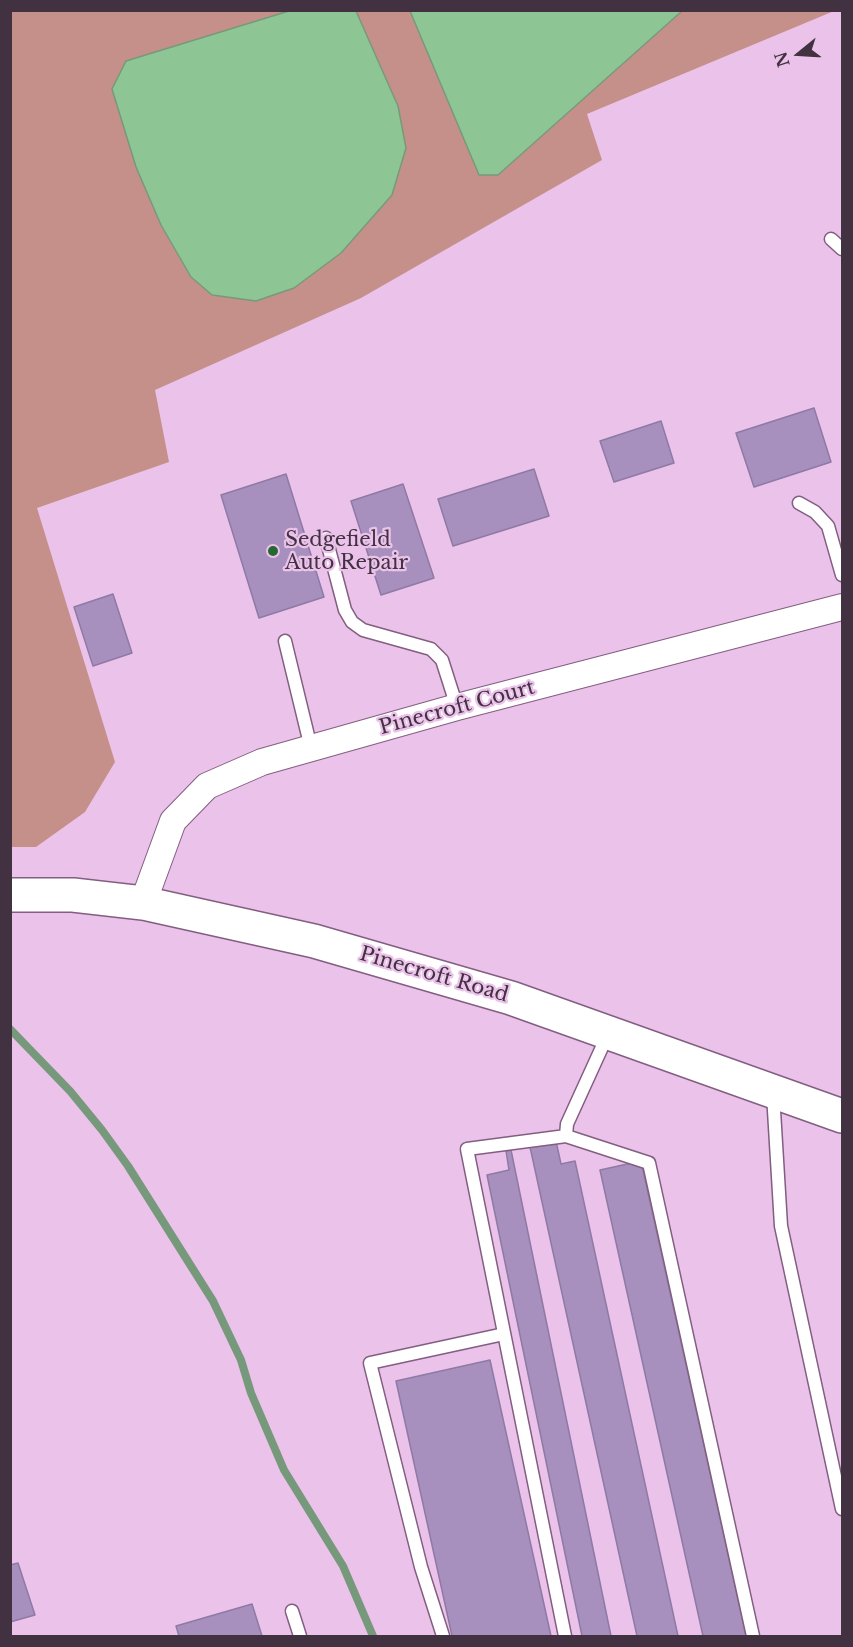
<!DOCTYPE html>
<style>
body{margin:0}
#map{position:relative;width:853px;height:1647px;overflow:hidden;background:#ebc2e9;font-family:"Libre Baskerville",serif}
canvas{display:block}
.frame{position:absolute;inset:0;border:12px solid #413141;pointer-events:none}
.north{position:absolute;left:769px;top:24px;width:60px;height:60px;-webkit-text-stroke:4px #ebc2e9;paint-order:stroke;rotate:252deg;font-size:16px;font-weight:700;line-height:24px;text-align:center;color:#413141}
.north::after{content:'';display:block;margin:auto;width:21px;height:27px;background:#413141;clip-path:polygon(50% 0,100% 100%,50% 72%,0 100%)}
</style>
<div id="map">
<canvas width="853" height="1647"></canvas>
<div class="frame"></div>
<div class="north">N</div>
</div>
<script>
const ctx = document.querySelector('canvas').getContext('2d');
ctx.lineJoin = 'round';
function fillPath(path, color) {
  ctx.fillStyle = color;
  ctx.fill(path, 'evenodd');
}
function poly(rows) {
  const path = new Path2D();
  for (const r of rows) {
    path.moveTo(r[0], r[1]);
    for (let i = 2; i < r.length; i += 2) path.lineTo(r[i], r[i + 1]);
  }
  return path;
}
function stroke(path, color, width, dash) {
  ctx.strokeStyle = color;
  ctx.lineWidth = width;
  ctx.lineCap = dash ? 'butt' : 'round';
  ctx.setLineDash(dash || []);
  ctx.stroke(path);
}
function write(font, color, halo, rows, align = 'center') {
  ctx.font = font + ' "Libre Baskerville",serif';
  ctx.lineWidth = 4.5;
  ctx.setLineDash([]);
  ctx.textBaseline = 'middle';
  ctx.strokeStyle = halo;
  ctx.fillStyle = color;
  for (const [text, x, y, turn = 0] of rows) {
    ctx.save();
    ctx.translate(x, y);
    ctx.rotate((+turn || 0) * Math.PI / 180);
    ctx.textAlign = isNaN(turn) ? turn : align;
    if (halo) ctx.strokeText(text, 0, 0);
    ctx.fillText(text, 0, 0);
    ctx.restore();
  }
}
const green = poly([
 [10,11,289,11,126,61,136,167,161,225,191,277,294,288,341,253,392,195,406,148,398,106,356,11,410,11,480,175,498,175,682,11,834,11,587,114,602,160,361,298,155,390,169,462,37,508,115,762,85,812,36,847,10,847]
]);
const water = poly([
 [289,11,356,11,398,106,406,148,392,195,341,253,294,288,256,301,212,295,191,277,161,225,136,167,112,89,126,61,289,11],
 [410,11,682,11,498,175,479,175,410,11]
]);
const stream = poly([
 [10,1029,70,1091,102,1130,128,1166,213,1301,241,1360,251,1393,284,1470,343,1566,373,1636]
]);
const building = poly([
 [814,408,831,462,754,487,736,433,814,408],
 [661,421,674,463,614,482,600,441,661,421],
 [534,469,549,516,453,546,438,499,534,469],
 [286,474,324,597,259,618,221,495,286,474],
 [403,484,434,578,381,595,351,501,403,484],
 [113,594,132,653,93,666,74,607,113,594],
 [556,1141,561,1164,575,1161,678,1636,637,1636,530,1147,556,1141],
 [511,1150,611,1636,582,1636,487,1175,509,1170,506,1151,511,1150],
 [641,1161,746,1636,703,1636,600,1170,641,1161],
 [490,1360,551,1636,452,1636,396,1381,490,1360],
 [18,1563,35,1615,10,1622,10,1565,18,1563],
 [252,1604,262,1636,179,1636,176,1626,252,1604]
]);
const lane = poly([
 [831,239,842,249],
 [799,503,815,512,828,526,842,575],
 [326,538,345,610,352,622,363,630,431,649,442,660,457,707],
 [285,641,311,748],
 [773,1094,781,1226,842,1509],
 [566,1136,649,1163,753,1636],
 [292,1611,300,1636],
 [443,1636,421,1567,370,1363,504,1334],
 [565,1636,467,1149,566,1136,567,1124,608,1034]
]);
const street = poly([
 [143,903,173,821,207,786,262,762,457,707,842,607]
]);
const secondary = poly([
 [10,895,73,895,143,903,314,941,511,998,842,1116]
]);
const markers = [
 [273,551,6,"#246832"]
];
const poiNames = [
 ["Sedgefield",285,540],
 ["Auto Repair",285,563]
];
const streetNames = [
 ["Pinecroft Court",457,708,-15],
 ["Pinecroft Road",434,975,16]
];
fillPath(green, '#c59089');
fillPath(water, '#8ec594');
stroke(water, '#77997b', 1.5);
stroke(stream, '#77997b', 8);
fillPath(building, '#a790bd');
stroke(building, '#8f79a5', 1.5);
stroke(lane, '#825e81', 15);
stroke(street, '#825e81', 28);
stroke(secondary, '#825e81', 36);
stroke(lane, '#fff', 12);
stroke(street, '#fff', 26);
stroke(secondary, '#fff', 33);
for (const [x, y, r, color] of markers) {
  const dot = new Path2D();
  dot.arc(x, y, r, 0, 2 * Math.PI);
  ctx.fillStyle = color;
  ctx.fill(dot);
  stroke(dot, '#ebc2e9', 2);
}
write('20px', '#413141', '#ebc2e9', poiNames, 'left');
write('20px', '#413141', '#ebc2e9', streetNames);
</script>
